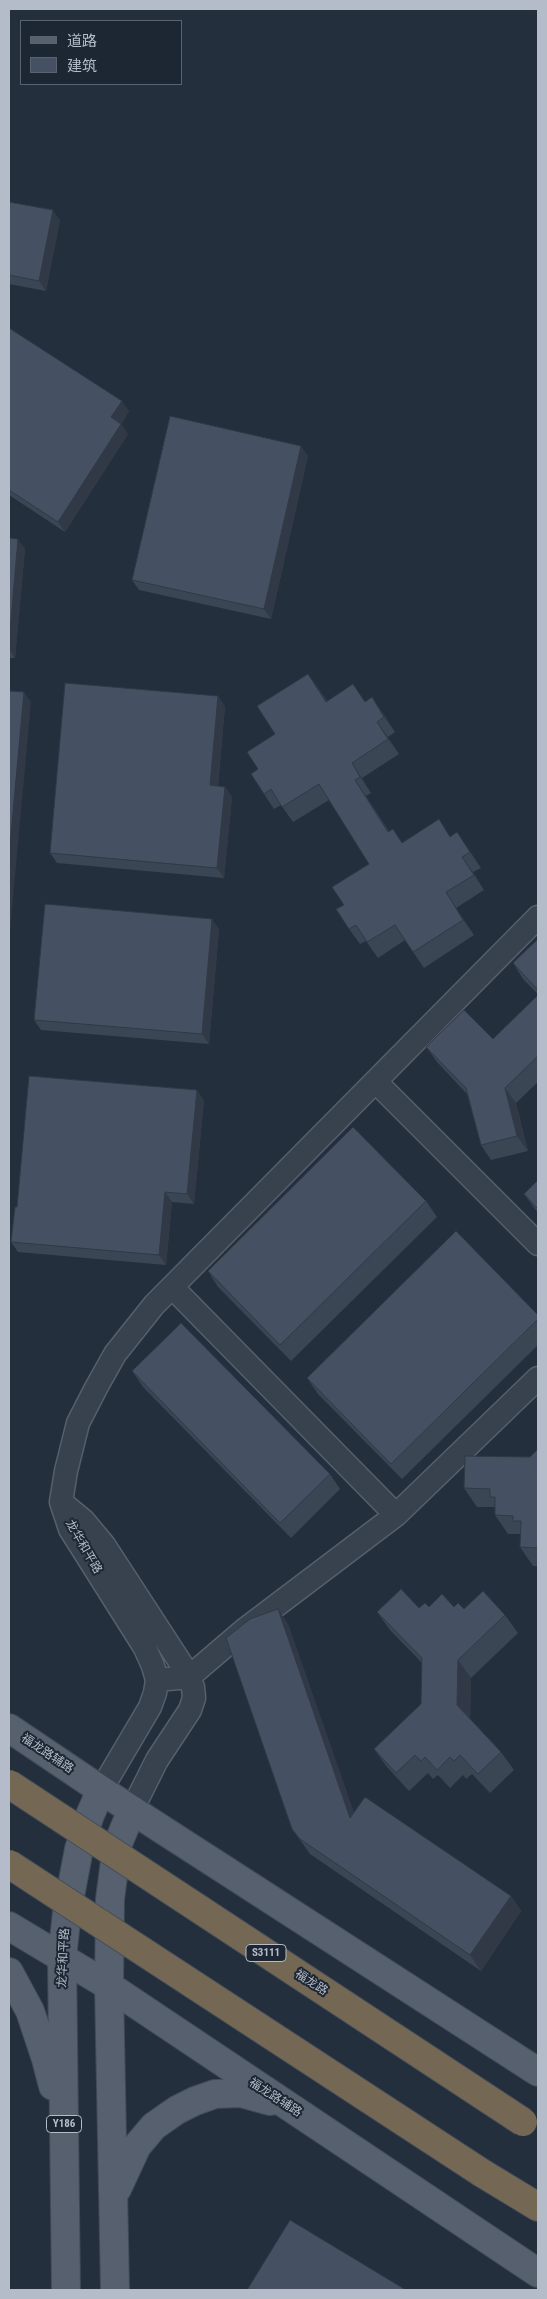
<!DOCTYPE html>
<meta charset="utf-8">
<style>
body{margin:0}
#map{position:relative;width:547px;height:2299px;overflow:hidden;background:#242f3e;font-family:"Roboto Condensed","Noto Sans SC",sans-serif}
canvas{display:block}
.frame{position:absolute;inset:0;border:10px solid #b4bcc9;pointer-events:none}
.legend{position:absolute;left:20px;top:20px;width:162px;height:65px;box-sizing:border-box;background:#1d2633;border:1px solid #59626f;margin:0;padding:6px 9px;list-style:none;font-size:15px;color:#b4bcc9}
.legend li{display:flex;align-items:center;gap:10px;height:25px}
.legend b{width:25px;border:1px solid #59626f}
</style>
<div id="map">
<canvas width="547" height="2299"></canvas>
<div class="frame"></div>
<ul class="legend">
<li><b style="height:6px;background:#56606e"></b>道路</li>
<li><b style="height:14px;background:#455162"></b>建筑</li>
</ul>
</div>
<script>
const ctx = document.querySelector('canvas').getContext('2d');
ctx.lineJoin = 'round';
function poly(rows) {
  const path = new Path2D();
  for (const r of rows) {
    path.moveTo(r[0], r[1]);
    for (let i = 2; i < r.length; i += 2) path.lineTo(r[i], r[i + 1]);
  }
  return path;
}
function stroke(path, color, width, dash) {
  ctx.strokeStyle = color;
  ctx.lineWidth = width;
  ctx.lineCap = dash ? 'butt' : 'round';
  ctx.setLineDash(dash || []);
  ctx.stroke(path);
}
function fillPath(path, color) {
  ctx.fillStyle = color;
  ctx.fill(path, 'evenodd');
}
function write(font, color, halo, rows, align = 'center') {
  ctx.font = font + ' "Roboto Condensed","Noto Sans SC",sans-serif';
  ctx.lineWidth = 4;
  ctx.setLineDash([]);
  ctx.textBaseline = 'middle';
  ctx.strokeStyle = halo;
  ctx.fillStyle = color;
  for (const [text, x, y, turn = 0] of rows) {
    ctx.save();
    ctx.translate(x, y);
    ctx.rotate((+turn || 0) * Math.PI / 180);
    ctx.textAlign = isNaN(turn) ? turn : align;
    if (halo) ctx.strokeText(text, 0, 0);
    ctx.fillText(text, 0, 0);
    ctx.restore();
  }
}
const street = poly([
 [376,1082,538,1244],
 [172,1287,396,1515],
 [61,1502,84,1521,104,1545,182,1665,193,1687,194,1698,190,1710,157,1760,132,1810],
 [157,1680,189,1677,244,1630,396,1515,538,1378],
 [101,1790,150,1707,155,1693,157,1680,153,1666,145,1648,70,1529,61,1502,66,1471,78,1423,96,1388,115,1354,154,1305,538,917]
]);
const primary = poly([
 [9,1728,101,1790,538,2072],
 [9,1926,109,1986,538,2273],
 [9,1972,30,2011,46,2059,53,2086],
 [117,2189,137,2146,154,2126,177,2110,195,2101,215,2094,241,2093,270,2101],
 [66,2290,62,1958,67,1912,79,1849,90,1815,101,1790],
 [115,2290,109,1986,110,1899,117,1846,132,1810]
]);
const highway = poly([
 [482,2173,538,2207]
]);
const highwayBridge = poly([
 [9,1784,523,2122],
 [9,1864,482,2173]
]);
const wall = poly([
 [9,202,60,220,46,291,9,284],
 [9,328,129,411,121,424,128,434,65,532,9,495],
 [308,456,271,619,139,590,132,580],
 [9,538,25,549,15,658,9,658],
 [319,689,327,701,365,701,383,713,395,732,388,737,399,754,362,778,371,793,366,796,389,831,403,843,451,837,457,832,481,868,473,872,484,890,456,908,474,935,424,968,405,940,378,958,366,941,360,944,349,929,344,905,369,864,329,800,293,822,281,805,274,809,264,794,258,769,275,734],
 [225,706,218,786,225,787,232,797,224,878,57,863,50,853],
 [219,929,209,1044,41,1030,34,1020],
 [538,939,538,994,523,979,513,963],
 [538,995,538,1082,516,1103,528,1151,491,1160,481,1145,467,1094,437,1062,426,1047,493,1039],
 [204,1100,194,1204,172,1202,166,1265,18,1252,11,1242,17,1207],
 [538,1180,538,1213,524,1194],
 [426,1201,437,1217,291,1361,218,1287,208,1271],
 [538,1315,538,1345,402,1479,318,1394,307,1378],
 [132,1371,330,1474,340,1489,291,1538,143,1387],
 [538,1449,538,1566,533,1566,520,1547,521,1534,508,1534,495,1515,495,1507,477,1507,464,1488,530,1457],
 [429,1607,454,1607,464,1609,505,1615,518,1633,471,1678,470,1719,501,1752,514,1770,490,1793,472,1774,466,1779,463,1775,450,1788,438,1775,433,1779,428,1773,409,1791,387,1767,374,1749,421,1704,422,1663,390,1630,377,1612],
 [288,1624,354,1813,511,1896,521,1911,481,1971,310,1854,292,1829]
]);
const shadedWall = poly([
 [53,210,60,220,46,291,39,281],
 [122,401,129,411,118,427,111,417],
 [121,424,128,434,65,532,58,522],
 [301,446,308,456,271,619,264,609],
 [18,539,25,549,15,658,9,649,9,643],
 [308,674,319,689,336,717,326,702],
 [24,692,31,702,9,941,9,856],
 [218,696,225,706,217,795,210,785],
 [372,697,383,713,395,732,384,717],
 [377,722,388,737,399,754,388,739],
 [352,763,362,778,371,793,360,777],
 [355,780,366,796,399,847,388,832],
 [225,787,232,797,224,878,217,868],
 [457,832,468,848,481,868,470,852],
 [462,857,473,872,484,890],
 [446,892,456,908,474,935,463,920],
 [212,919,219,929,209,1044,202,1034],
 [505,1088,516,1103,528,1151,517,1136],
 [197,1090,204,1100,194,1204,187,1194],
 [165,1192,172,1202,166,1265,159,1255],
 [278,1609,288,1624,361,1833,350,1818],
 [458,1660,471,1678,470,1723,457,1705],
 [511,1896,521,1911,481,1971,470,1955]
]);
const building = poly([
 [9,202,53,210,39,281,9,275,9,202],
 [9,328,122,401,111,417,121,424,58,522,9,490,9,328],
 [170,416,301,446,264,609,132,580,170,416],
 [9,538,18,539,9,643,9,538],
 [308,674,326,702,353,684,365,702,372,697,384,717,377,722,388,739,352,763,360,777,355,780,388,832,393,829,402,843,439,819,450,837,457,832,470,852,462,857,474,875,446,892,463,920,413,952,395,925,367,942,356,925,349,929,336,909,344,905,332,887,369,864,319,784,282,807,271,789,264,794,251,774,258,769,247,752,275,734,257,706,308,674],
 [65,683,218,696,210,785,225,787,217,868,50,853,65,683],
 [9,691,24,692,9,856,9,691],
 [45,904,212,919,202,1034,34,1020,45,904],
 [538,939,538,990,513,963,538,939],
 [538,995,538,1056,505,1088,517,1136,481,1145,466,1088,426,1047,464,1010,493,1039,538,995],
 [29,1076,197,1090,187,1194,165,1192,159,1255,11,1242,15,1207,17,1207,29,1076],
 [353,1127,426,1201,280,1345,208,1271,353,1127],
 [538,1180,538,1209,524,1194,538,1180],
 [456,1231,538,1315,538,1319,391,1464,307,1378,456,1231],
 [181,1323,330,1474,280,1523,132,1371,181,1323],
 [538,1449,538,1548,520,1547,521,1521,513,1521,513,1516,495,1515,495,1497,490,1497,490,1489,464,1488,465,1456,530,1457,538,1449],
 [401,1589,419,1608,425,1603,429,1607,442,1594,454,1607,458,1603,464,1609,483,1591,505,1615,458,1660,457,1705,501,1752,478,1774,460,1755,454,1761,450,1757,437,1770,425,1757,421,1761,415,1755,396,1773,374,1749,421,1704,422,1658,377,1612,401,1589],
 [278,1609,350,1818,365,1797,511,1896,470,1955,300,1839,292,1829,226,1638,250,1619,278,1609],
 [290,2220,406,2290,247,2290,290,2220]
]);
const shields = [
 [266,1953,40],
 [64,2124,35]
];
const shieldNames = [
 ["S3111",266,1953],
 ["Y186",64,2124]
];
const streetNames = [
 ["龙华和平路",83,1547,60],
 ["福龙路辅路",47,1754,34],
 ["龙华和平路",64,1958,-87],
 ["福龙路",311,1983,33],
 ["福龙路辅路",275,2098,33]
];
stroke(street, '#565f6c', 25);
stroke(primary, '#414a57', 30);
stroke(highway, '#434c59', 30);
stroke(street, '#38414e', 22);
stroke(primary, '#56606e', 28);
stroke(highway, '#746855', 28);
stroke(highwayBridge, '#434c59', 30, []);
stroke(highwayBridge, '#746855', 28);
fillPath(wall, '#3b4654');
fillPath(shadedWall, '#303945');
fillPath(building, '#455162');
stroke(building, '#303945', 1);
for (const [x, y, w] of shields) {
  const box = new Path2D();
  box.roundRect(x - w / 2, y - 8.5, w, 17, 4);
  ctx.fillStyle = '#1d2633';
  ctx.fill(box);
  stroke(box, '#b4bcc9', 1);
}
write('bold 11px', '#b4bcc9', null, shieldNames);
write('12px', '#b4bcc9', '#1d2633', streetNames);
</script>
